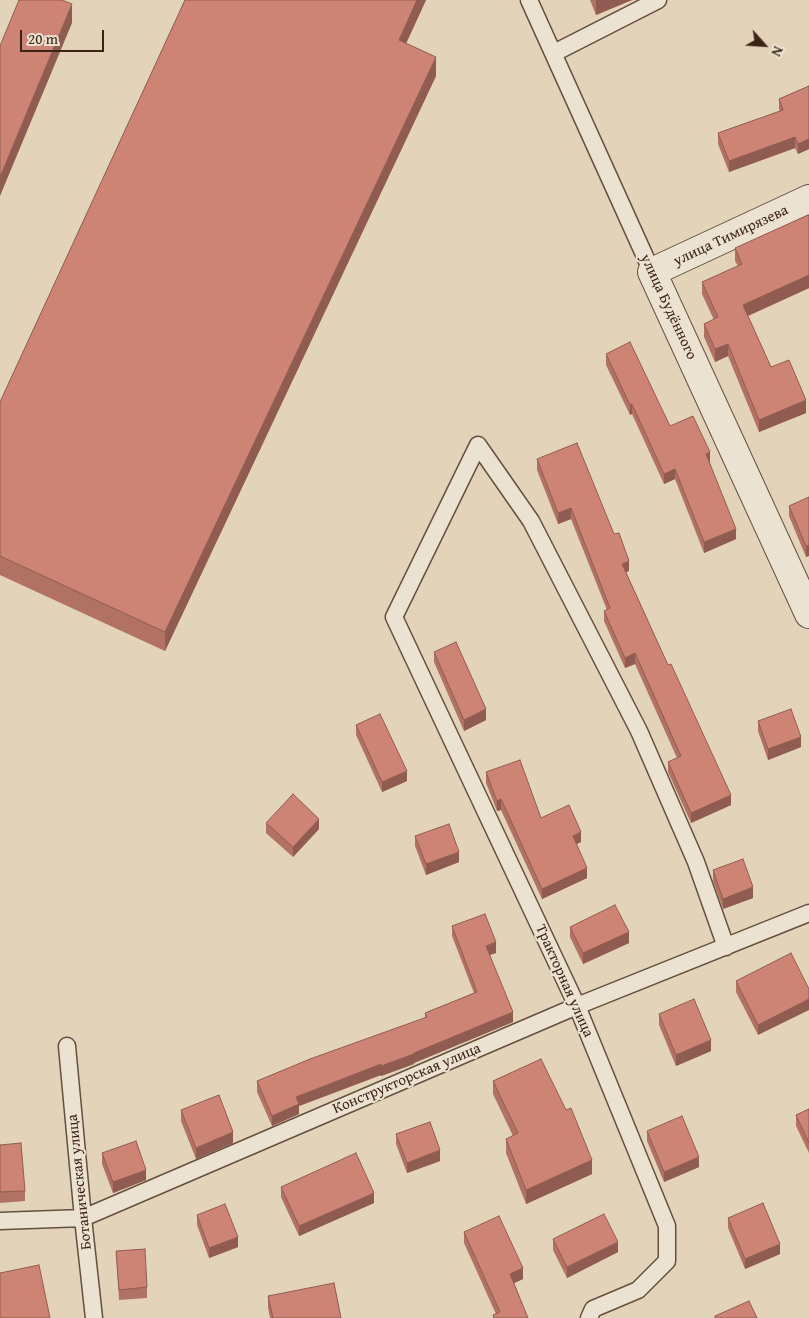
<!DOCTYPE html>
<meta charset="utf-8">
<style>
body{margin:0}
#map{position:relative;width:809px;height:1318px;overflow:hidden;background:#e2d3b9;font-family:"Gentium Book Plus",serif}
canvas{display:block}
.north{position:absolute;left:739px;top:20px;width:50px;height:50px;-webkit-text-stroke:4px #ece2d2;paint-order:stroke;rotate:116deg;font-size:14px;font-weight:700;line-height:20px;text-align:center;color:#3d2316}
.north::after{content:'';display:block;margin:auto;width:18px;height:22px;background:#3d2316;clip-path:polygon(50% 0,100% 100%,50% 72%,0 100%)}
.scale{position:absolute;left:20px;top:30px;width:84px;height:22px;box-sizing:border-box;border:2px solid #3d2316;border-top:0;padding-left:6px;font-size:15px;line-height:18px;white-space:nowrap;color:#3d2316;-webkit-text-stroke:4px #ece2d2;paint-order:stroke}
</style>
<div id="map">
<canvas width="809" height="1318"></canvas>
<div class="north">N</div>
<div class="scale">20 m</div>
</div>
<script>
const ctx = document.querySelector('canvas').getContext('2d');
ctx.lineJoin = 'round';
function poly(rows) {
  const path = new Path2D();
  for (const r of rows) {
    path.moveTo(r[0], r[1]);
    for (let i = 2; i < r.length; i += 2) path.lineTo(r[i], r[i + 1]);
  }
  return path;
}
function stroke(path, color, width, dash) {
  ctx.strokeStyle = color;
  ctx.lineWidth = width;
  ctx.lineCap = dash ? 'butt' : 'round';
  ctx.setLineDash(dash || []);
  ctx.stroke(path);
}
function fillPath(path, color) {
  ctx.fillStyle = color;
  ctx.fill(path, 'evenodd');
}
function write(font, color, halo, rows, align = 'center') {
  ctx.font = font + ' "Gentium Book Plus",serif';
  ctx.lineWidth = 4;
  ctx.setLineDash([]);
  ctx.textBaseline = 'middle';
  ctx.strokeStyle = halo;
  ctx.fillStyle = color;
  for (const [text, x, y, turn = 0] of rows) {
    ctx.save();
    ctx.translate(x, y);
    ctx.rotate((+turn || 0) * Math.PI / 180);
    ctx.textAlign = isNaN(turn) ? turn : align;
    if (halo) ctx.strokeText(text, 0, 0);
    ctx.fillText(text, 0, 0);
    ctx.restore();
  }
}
const lane = poly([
 [529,0,652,272],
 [554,53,658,0],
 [67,1046,83,1218,94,1318],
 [0,1221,83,1218,577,1006,809,913],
 [589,1318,593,1309,638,1290,667,1261,667,1226,577,1006,394,617,478,445,531,521,639,731,696,862,726,947]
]);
const street = poly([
 [809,199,652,272,809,614]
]);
const wall = poly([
 [185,0,426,0,406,43,436,76,165,651,0,575,0,402],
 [590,0,632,0,596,15],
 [809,86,809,149,798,154,795,148,729,172,718,144,718,133,780,111,779,109,779,99],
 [735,248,809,288,748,316,771,367,806,413,759,432,728,356,715,362,704,337,704,324,714,320,702,294,702,282,738,266,735,261],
 [606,354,670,426,710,463,736,539,704,553,675,479,664,484,632,414,630,415,606,365],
 [537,459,629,571,626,572,731,805,691,823,668,772,668,762,677,758,635,664,625,668,604,621,604,611,607,610,571,519,558,524,537,470],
 [809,497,806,557,789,516,789,506],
 [434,652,486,720,464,731,434,662],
 [758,721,801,747,768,760,758,731],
 [356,725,407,781,382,792,356,735],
 [486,772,541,818,581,842,576,844,587,878,542,899,501,810,497,811,486,783],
 [266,823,319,829,293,857,266,833],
 [415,836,459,862,426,875,415,846],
 [713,870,753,898,723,909,713,881],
 [452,926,496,953,490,955,513,1022,414,1063,414,1064,381,1076,381,1075,299,1106,299,1114,272,1126,257,1092,257,1081,425,1018,425,1013,474,993,452,936],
 [570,927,629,943,583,964,570,937],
 [736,981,809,989,758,1035,736,992],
 [659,1014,711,1051,676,1066,659,1025],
 [493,1081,566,1110,592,1174,526,1204,506,1153,506,1139,513,1136,493,1094],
 [809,1109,809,1153,796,1126,796,1115],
 [181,1110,233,1143,196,1159,181,1121],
 [647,1131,699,1167,664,1182,647,1141],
 [396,1134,440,1161,407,1173,396,1144],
 [0,1145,25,1191,25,1201,0,1203],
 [102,1153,146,1180,113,1193,102,1164],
 [281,1187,374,1203,299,1236,281,1197],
 [197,1215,238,1247,209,1258,197,1225],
 [728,1218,780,1254,745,1269,728,1228],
 [464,1232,523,1279,514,1283,528,1318,493,1318,493,1315,496,1314,464,1243],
 [553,1239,618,1252,567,1278,553,1250],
 [116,1251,147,1287,147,1298,119,1300],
 [268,1296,341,1318,270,1318,268,1307]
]);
const shadedWall = poly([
 [417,0,426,0,399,59,399,40],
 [596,0,632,0,596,15],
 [72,4,72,23,0,196,0,177],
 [436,57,436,76,165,651,165,632],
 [795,137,795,148,729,172,729,161],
 [809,139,809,149,798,154,798,144],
 [809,275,809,288,743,318,743,305],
 [728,344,728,356,715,362,715,349],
 [806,400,806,413,759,432,759,420],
 [632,404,632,414,630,415,630,405],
 [710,452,710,463,706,465,706,454],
 [675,469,675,479,664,484,664,474],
 [571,508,571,519,558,524,558,513],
 [736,529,736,539,704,553,704,542],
 [809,545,809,556,806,557,806,546],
 [629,561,629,571,622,574,622,564],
 [635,653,635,664,625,668,625,658],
 [486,709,486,720,464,731,464,720],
 [801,737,801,747,768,760,768,749],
 [407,771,407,781,382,792,382,782],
 [731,795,731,805,691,823,691,813],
 [501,799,501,810,497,811,497,801],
 [319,819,319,829,293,857,293,847],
 [581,832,581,842,573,846,573,836],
 [459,852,459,862,426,875,426,864],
 [587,868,587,878,542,899,542,889],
 [753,887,753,898,723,909,723,899],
 [629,932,629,943,583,964,583,953],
 [496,942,496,953,486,956,486,946],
 [809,999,809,1010,758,1035,758,1025],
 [513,1012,513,1022,414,1063,414,1064,381,1076,381,1066],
 [711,1040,711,1051,676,1066,676,1055],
 [381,1064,381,1075,299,1106,299,1114,272,1126,272,1116,296,1097],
 [233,1132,233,1143,196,1159,196,1148],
 [440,1150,440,1161,407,1173,407,1163],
 [699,1157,699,1167,664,1182,664,1172],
 [592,1160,592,1174,526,1204,526,1190],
 [146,1170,146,1180,113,1193,113,1182],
 [374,1193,374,1203,299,1236,299,1226],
 [238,1237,238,1247,209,1258,209,1248],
 [618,1242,618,1252,567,1278,567,1267],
 [780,1244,780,1254,745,1269,745,1259],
 [523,1268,523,1279,510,1285,510,1274]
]);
const building = poly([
 [19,0,62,0,72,4,0,177,0,46,19,0],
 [185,0,417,0,399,40,436,57,165,632,0,556,0,402,185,0],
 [809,86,809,139,798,144,795,137,729,161,718,133,783,110,779,99,809,86],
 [808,215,809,217,809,275,743,305,771,367,789,360,806,400,759,420,728,344,715,349,704,324,718,317,702,282,742,264,735,248,808,215],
 [630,342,670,426,693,416,710,452,706,454,736,529,704,542,675,469,664,474,632,404,630,405,606,354,630,342],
 [577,443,614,534,619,533,629,561,622,564,668,665,671,664,731,795,691,813,668,762,681,756,635,653,625,658,604,611,610,608,571,508,558,513,537,459,577,443],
 [809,497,809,545,806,546,789,506,809,497],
 [456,642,486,709,464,720,434,652,456,642],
 [791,709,801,737,768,749,758,721,791,709],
 [380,714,407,771,382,782,356,725,380,714],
 [520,760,541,818,569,805,581,832,573,836,587,868,542,889,501,799,497,801,486,772,520,760],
 [293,794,319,819,293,847,266,823,293,794],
 [449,824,459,852,426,864,415,836,449,824],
 [743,859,753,887,723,899,713,870,743,859],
 [615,905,629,932,583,953,570,927,615,905],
 [485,914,496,942,486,946,513,1012,414,1053,414,1054,381,1066,381,1064,296,1097,299,1104,272,1116,257,1081,310,1059,427,1017,425,1013,477,992,452,926,485,914],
 [791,953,809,989,809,999,758,1025,736,981,791,953],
 [694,999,711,1040,676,1055,659,1014,694,999],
 [541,1059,566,1110,571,1108,592,1160,526,1190,506,1139,518,1133,493,1081,541,1059],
 [219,1095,233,1132,196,1148,181,1110,219,1095],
 [809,1109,809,1143,796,1115,809,1109],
 [682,1116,699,1157,664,1172,647,1131,682,1116],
 [430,1122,440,1150,407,1163,396,1134,430,1122],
 [136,1141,146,1170,113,1182,102,1153,136,1141],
 [21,1143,25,1191,0,1192,0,1145,21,1143],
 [356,1153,374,1193,299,1226,281,1187,356,1153],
 [763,1203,780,1244,745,1259,728,1218,763,1203],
 [225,1204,238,1237,209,1248,197,1215,225,1204],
 [604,1214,618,1242,567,1267,553,1239,604,1214],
 [499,1216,523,1268,510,1274,528,1318,494,1318,493,1315,500,1312,464,1232,499,1216],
 [145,1249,147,1287,119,1290,116,1251,145,1249],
 [39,1265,50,1318,0,1318,0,1273,39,1265],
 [334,1283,341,1318,273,1318,268,1296,334,1283],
 [749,1301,757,1318,715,1318,715,1316,749,1301]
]);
const streetNames = [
 ["улица Тимирязева",731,236,-25],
 ["улица Будённого",668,307,65],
 ["Тракторная улица",564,981,66],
 ["Конструкторская улица",407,1079,-23],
 ["Ботаническая улица",80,1182,-96]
];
stroke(lane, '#664f3f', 19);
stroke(street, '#664f3f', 30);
stroke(lane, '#ece2d2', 16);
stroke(street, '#ece2d2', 28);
fillPath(wall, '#b17264');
fillPath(shadedWall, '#905c51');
fillPath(building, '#ce8474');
stroke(building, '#905c51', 1);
write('15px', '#3d2316', '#ece2d2', streetNames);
</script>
